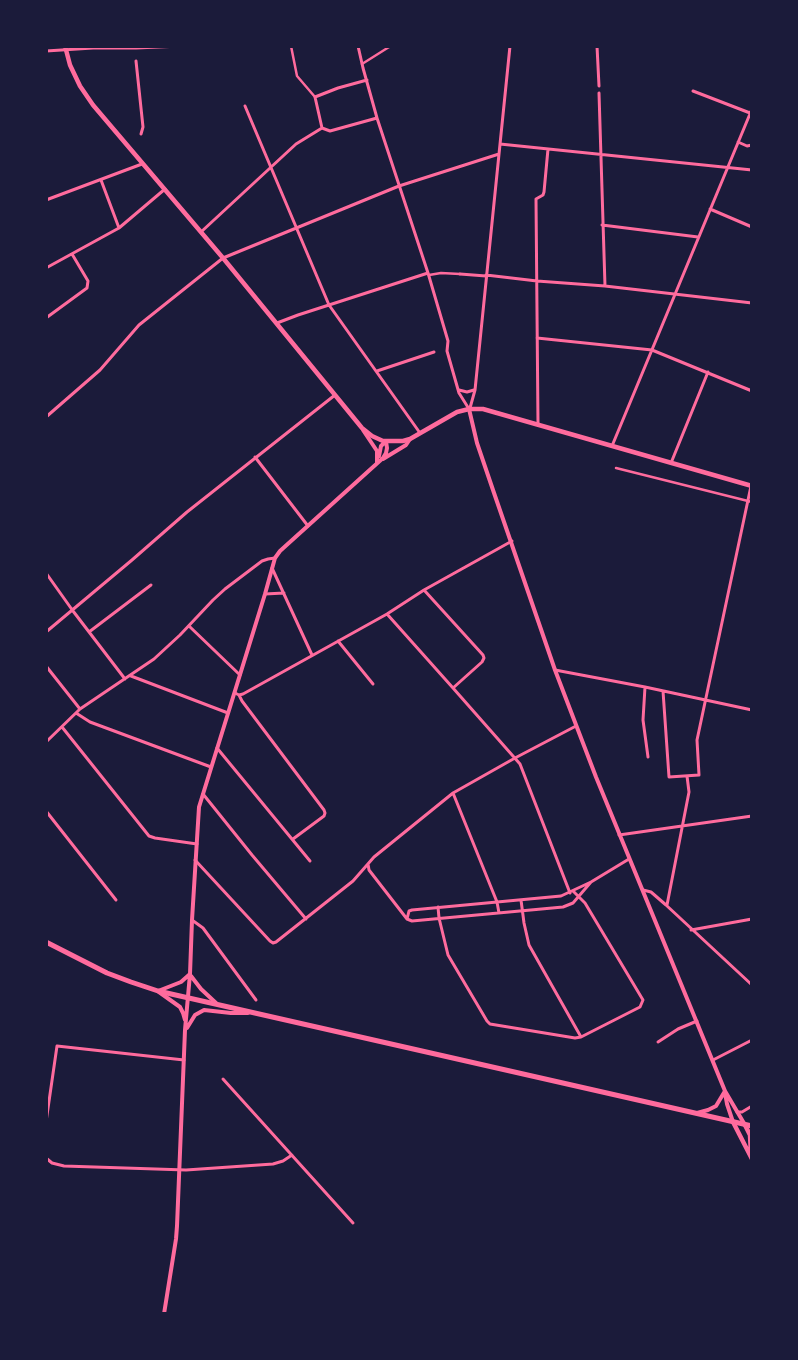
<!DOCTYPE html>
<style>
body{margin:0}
#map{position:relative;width:798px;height:1360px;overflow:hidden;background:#1b1b3a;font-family:"Varela Round",sans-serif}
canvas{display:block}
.frame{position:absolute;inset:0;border:48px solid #1b1b3a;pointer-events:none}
</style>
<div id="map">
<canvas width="798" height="1360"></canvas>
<div class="frame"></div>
</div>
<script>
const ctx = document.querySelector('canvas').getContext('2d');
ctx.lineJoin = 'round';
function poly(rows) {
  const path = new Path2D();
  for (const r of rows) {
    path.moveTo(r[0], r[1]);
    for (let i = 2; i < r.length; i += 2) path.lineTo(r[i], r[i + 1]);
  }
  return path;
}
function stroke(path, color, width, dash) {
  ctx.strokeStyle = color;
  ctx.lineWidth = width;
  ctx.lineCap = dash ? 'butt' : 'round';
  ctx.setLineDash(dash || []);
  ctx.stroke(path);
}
const pedestrian = poly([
 [291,46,297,76,315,97],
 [362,64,389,47,393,46],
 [429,275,441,273,460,274],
 [616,468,752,502]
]);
const minor = poly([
 [358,46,363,68,377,118,428,273,448,341,447,351,459,393,469,409],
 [597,46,599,86],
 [46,51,93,48,136,48,181,46],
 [136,61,143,127,141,134],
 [693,91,750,113],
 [599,93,605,286],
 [245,106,329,305,420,433],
 [322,128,315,97,338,88,367,80],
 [322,128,330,131,377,118],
 [738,142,747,146,752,145],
 [500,144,752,170],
 [101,180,119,228],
 [46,200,142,164],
 [710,209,752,227],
 [602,225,698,237],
 [201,232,296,144,322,128],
 [46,268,119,228,165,189],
 [460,274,486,276],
 [486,275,537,281,605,286,752,303],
 [46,318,87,288,88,281,72,254],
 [277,323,298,315,428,273],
 [537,338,652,350,752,391],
 [377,371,434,352],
 [459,390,467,392,474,390],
 [470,408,475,390,510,46],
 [46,417,100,370,139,325,223,258,399,186,499,154],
 [538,424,536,199,543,195,544,192,548,149],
 [612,446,752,109],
 [255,457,308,526],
 [671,463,708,372],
 [272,568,312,655],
 [46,573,73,611,125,679],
 [424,590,483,655,484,658,482,662,453,688],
 [265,594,284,593],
 [387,614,453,688,520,764,570,893],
 [189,626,240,675],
 [46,632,132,560,187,512,335,395],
 [89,632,151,585],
 [338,641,373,684],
 [46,666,80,709],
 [555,670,645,687,752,710],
 [131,676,228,713],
 [645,687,643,720,648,757],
 [663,691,669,777,699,775,697,740,751,486],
 [235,693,239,695,243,694,387,614,424,590,512,541],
 [239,695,242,701,324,810,325,813,324,816,293,839],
 [76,713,90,722,211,767],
 [62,727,149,836,155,838,197,844],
 [46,742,80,709,154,659,180,635,213,600,225,589,262,561,268,559,275,558],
 [217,748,310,861],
 [453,793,497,902,499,913],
 [203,794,252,855,306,919],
 [46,811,116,900],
 [619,835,752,816],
 [195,860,270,941,273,943,276,942,353,881,374,857,453,793,515,758,576,726],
 [368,864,369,870,407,919],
 [591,882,573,903,563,907,412,921,407,919,409,911,412,910,561,896,591,882,629,859],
 [643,890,651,892,666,905,752,985],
 [521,900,524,923,529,945,581,1037],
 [667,905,689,792,687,776],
 [438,907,439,918,448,955,487,1021,490,1024,575,1038,581,1037,640,1007,643,1000,585,903,573,891],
 [192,920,203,928,256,1000],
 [691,930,752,919],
 [658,1042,678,1029,697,1021],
 [713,1060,752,1040],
 [223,1079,353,1223],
 [737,1112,742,1112,752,1106],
 [46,1122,57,1046,184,1060],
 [46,1158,52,1163,64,1166,186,1170,273,1164,283,1161,292,1155]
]);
const tertiary = poly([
 [469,409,477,443,493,490,555,670,596,777,725,1091,745,1125],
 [363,430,377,451,377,463],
 [379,456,381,446,386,441],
 [383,459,406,445,410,439],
 [191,976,201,989,216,1003],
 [158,991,181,982,190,974],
 [159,992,180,1007,183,1013,185,1020],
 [187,1028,195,1015,204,1010,231,1013,248,1013],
 [725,1093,727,1104,733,1122],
 [697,1113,708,1110,716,1106,725,1091],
 [164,1314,176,1239,177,1226,185,1030,190,974,192,920,199,807,265,594,275,558,280,551,383,458,386,453,387,448,386,441]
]);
const secondary = poly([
 [65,46,70,65,80,86,93,105,223,258,362,428,372,436,383,441,403,441,410,439,457,412,469,409,483,409,752,486],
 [733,1122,752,1159],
 [745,1125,750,1135,751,1155]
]);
const primary = poly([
 [46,942,107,973,131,982,158,991,752,1126]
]);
stroke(pedestrian, '#ff6b9d', 2.5);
stroke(minor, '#ff6b9d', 3);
stroke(tertiary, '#ff6b9d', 4);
stroke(secondary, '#ff6b9d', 4.5);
stroke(primary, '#ff6b9d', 5);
</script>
